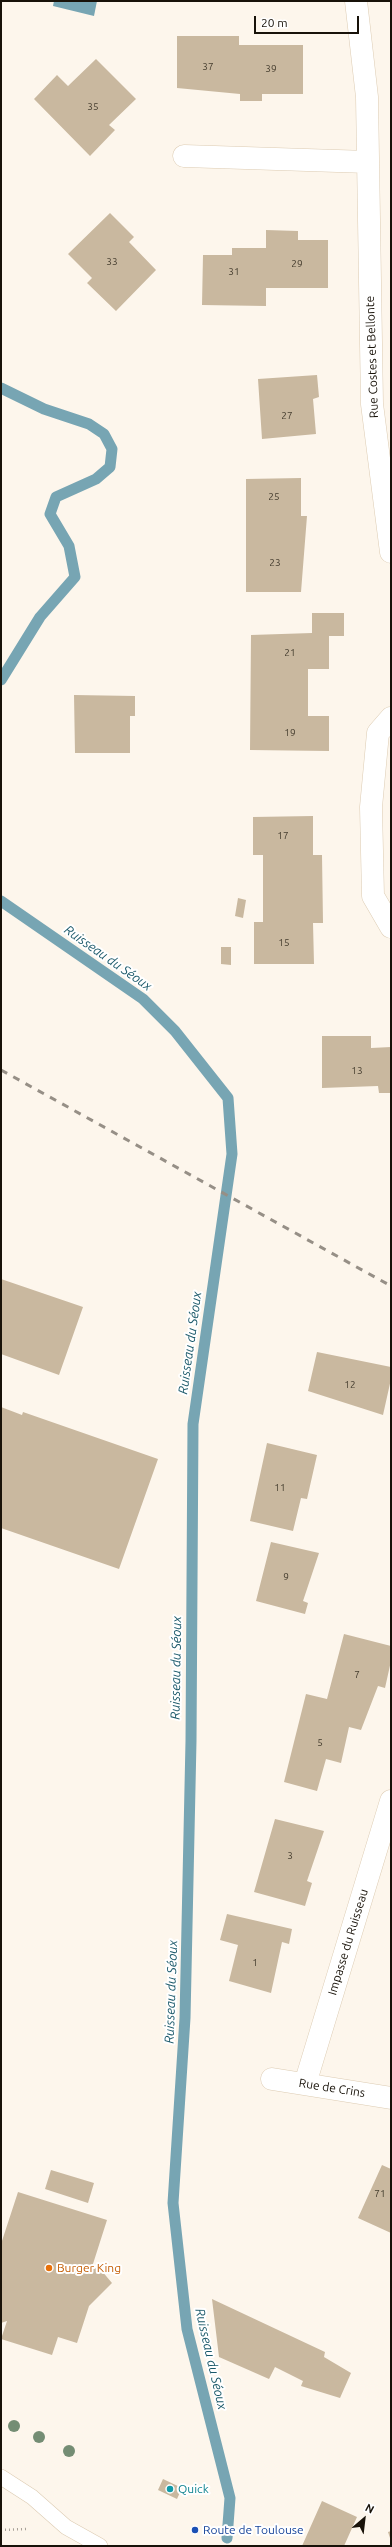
<!DOCTYPE html>
<meta charset="utf-8">
<style>
body{margin:0}
#map{position:relative;width:392px;height:2547px;overflow:hidden;background:#fdf6ec;font-family:Ubuntu,sans-serif}
canvas{display:block}
.frame{position:absolute;inset:0;border:2px solid #181209;pointer-events:none}
.north{position:absolute;left:344px;top:2499px;width:40px;height:40px;-webkit-text-stroke:3px #fff;paint-order:stroke;rotate:28deg;font-size:11px;font-weight:700;line-height:16px;text-align:center;color:#181209}
.north::after{content:'';display:block;margin:auto;width:14px;height:18px;background:#181209;clip-path:polygon(50% 0,100% 100%,50% 72%,0 100%)}
.scale{position:absolute;left:254px;top:16px;width:105px;height:18px;box-sizing:border-box;border:2px solid #181209;border-top:0;padding-left:5px;font-size:12px;line-height:14px;white-space:nowrap;color:#181209;-webkit-text-stroke:3px #fff;paint-order:stroke}
</style>
<div id="map">
<canvas width="392" height="2547"></canvas>
<div class="frame"></div>
<div class="north">N</div>
<div class="scale">20 m</div>
</div>
<script>
const ctx = document.querySelector('canvas').getContext('2d');
ctx.lineJoin = 'round';
function fillPath(path, color) {
  ctx.fillStyle = color;
  ctx.fill(path, 'evenodd');
}
function poly(rows) {
  const path = new Path2D();
  for (const r of rows) {
    path.moveTo(r[0], r[1]);
    for (let i = 2; i < r.length; i += 2) path.lineTo(r[i], r[i + 1]);
  }
  return path;
}
function stroke(path, color, width, dash) {
  ctx.strokeStyle = color;
  ctx.lineWidth = width;
  ctx.lineCap = dash ? 'butt' : 'round';
  ctx.setLineDash(dash || []);
  ctx.stroke(path);
}
function write(font, color, halo, rows, align = 'center') {
  ctx.font = font + ' Ubuntu,sans-serif';
  ctx.lineWidth = 4;
  ctx.setLineDash([]);
  ctx.textBaseline = 'middle';
  ctx.strokeStyle = halo;
  ctx.fillStyle = color;
  for (const [text, x, y, turn = 0] of rows) {
    ctx.save();
    ctx.translate(x, y);
    ctx.rotate((+turn || 0) * Math.PI / 180);
    ctx.textAlign = isNaN(turn) ? turn : align;
    if (halo) ctx.strokeText(text, 0, 0);
    ctx.fillText(text, 0, 0);
    ctx.restore();
  }
}
const water = poly([
 [54,1,97,1,94,16,53,6]
]);
const stream = poly([
 [1,388,44,409,89,424,104,434,112,449,110,467,96,479,56,497,50,514,69,546,75,577,40,617,1,680],
 [1,901,143,999,175,1031,228,1098,232,1154,193,1424,191,1741,185,2018,173,2203,187,2329,230,2498,227,2538]
]);
const building = poly([
 [177,36,239,36,239,45,303,45,303,94,262,94,262,101,240,101,240,94,177,88],
 [96,59,136,99,109,125,115,130,90,156,34,99,57,75,68,86],
 [110,213,134,237,129,242,156,270,116,311,87,283,92,278,68,254],
 [266,230,298,231,298,240,328,240,328,288,266,288,266,306,202,305,203,255,232,255,232,248,266,248],
 [317,375,319,397,313,399,316,434,262,439,258,379],
 [301,478,301,516,307,516,301,592,246,592,246,479],
 [312,613,344,613,344,636,329,636,329,669,308,669,308,716,329,716,329,751,250,750,251,635,312,633],
 [74,695,135,696,135,716,130,716,130,753,75,753],
 [313,816,313,855,322,855,323,923,313,923,314,964,254,964,254,922,263,922,263,855,253,855,253,817],
 [238,898,246,900,243,918,235,916],
 [221,947,231,947,231,965,221,964],
 [322,1036,371,1036,371,1048,391,1047,391,1093,379,1093,378,1086,322,1088],
 [1,1279,83,1307,59,1375,1,1354],
 [317,1352,391,1367,391,1379,383,1415,308,1391],
 [1,1407,22,1415,23,1412,158,1459,119,1569,1,1528],
 [267,1443,317,1455,307,1499,301,1498,293,1531,250,1521],
 [271,1542,319,1553,303,1601,308,1603,305,1614,256,1601],
 [344,1634,391,1646,391,1661,385,1688,378,1686,361,1730,349,1727,341,1763,326,1759,317,1791,284,1782,306,1694,327,1699],
 [275,1819,324,1831,307,1881,312,1883,305,1906,254,1892],
 [227,1914,292,1929,289,1944,282,1942,271,1993,229,1981,238,1945,220,1940],
 [382,2165,391,2169,391,2233,358,2218],
 [51,2170,94,2183,88,2203,45,2189],
 [18,2192,107,2220,92,2267,101,2270,112,2283,89,2306,77,2343,58,2337,52,2355,1,2339,7,2321,1,2323,1,2244],
 [212,2299,325,2352,324,2357,351,2373,340,2398,301,2386,303,2381,275,2367,269,2379,219,2357],
 [163,2479,182,2488,177,2499,158,2490],
 [322,2501,357,2517,344,2546,302,2546],
 [391,2531,391,2541,388,2532]
]);
const path = poly([
 [1,2530,26,2529]
]);
const service = poly([
 [1,2477,32,2497,66,2527,100,2546]
]);
const minor = poly([
 [356,1,367,97,372,404,391,552],
 [184,156,368,162],
 [391,718,378,733,371,807,373,896,391,927],
 [272,2079,391,2098],
 [305,2084,391,1801]
]);
const rail = poly([
 [1,1070,391,1286]
]);
const trees = [
 [14,2426],
 [39,2437],
 [69,2451]
];
const markers = [
 [49,2268,4,"#e8710a"],
 [170,2489,4,"#0f9aa8"],
 [195,2530,4,"#1a4fb4"]
];
const numberNames = [
 ["37",208,67],
 ["39",271,69],
 ["35",93,107],
 ["33",112,262],
 ["29",297,264],
 ["31",234,272],
 ["27",287,416],
 ["25",274,497],
 ["23",275,563],
 ["21",290,653],
 ["19",290,733],
 ["17",283,836],
 ["15",284,943],
 ["13",357,1071],
 ["12",350,1385],
 ["11",280,1488],
 ["9",286,1577],
 ["7",357,1675],
 ["5",320,1743],
 ["3",290,1856],
 ["1",255,1963],
 ["71",380,2194]
];
const streetNames = [
 ["Rue Costes et Bellonte",372,357,-92],
 ["Impasse du Ruisseau",348,1942,-73],
 ["Rue de Crins",332,2088,9]
];
const foodNames = [
 ["Burger King",57,2268]
];
const cultureNames = [
 ["Quick",178,2489]
];
const transitNames = [
 ["Route de Toulouse",203,2530]
];
const waterNames = [
 ["Ruisseau du Séoux",108,958,35],
 ["Ruisseau du Séoux",190,1343,-82],
 ["Ruisseau du Séoux",176,1668,-89],
 ["Ruisseau du Séoux",171,1992,-88],
 ["Ruisseau du Séoux",211,2359,77]
];
fillPath(water, '#77a5b3');
stroke(stream, '#77a5b3', 11);
fillPath(building, '#c9b89f');
stroke(service, '#dccbb2', 16);
stroke(minor, '#dccbb2', 23);
stroke(path, '#a7a097', 2.5, [1, 3]);
stroke(service, '#fff', 15);
stroke(minor, '#fff', 22);
stroke(rail, '#968f86', 3, [7, 7]);
ctx.fillStyle = '#748d74';
for (const [x, y] of trees) {
  ctx.beginPath();
  ctx.arc(x, y, 6, 0, 2 * Math.PI);
  ctx.fill();
}
for (const [x, y, r, color] of markers) {
  const dot = new Path2D();
  dot.arc(x, y, r, 0, 2 * Math.PI);
  ctx.fillStyle = color;
  ctx.fill(dot);
  stroke(dot, '#fff', 1.5);
}
write('10px', '#443c2e', null, numberNames);
write('12px', '#181209', '#fff', streetNames);
write('12px', '#c56008', '#fff', foodNames, 'left');
write('12px', '#0d838f', '#fff', cultureNames, 'left');
write('12px', '#164399', '#fff', transitNames, 'left');
write('italic 13px', '#1b596a', '#fff', waterNames);
</script>
